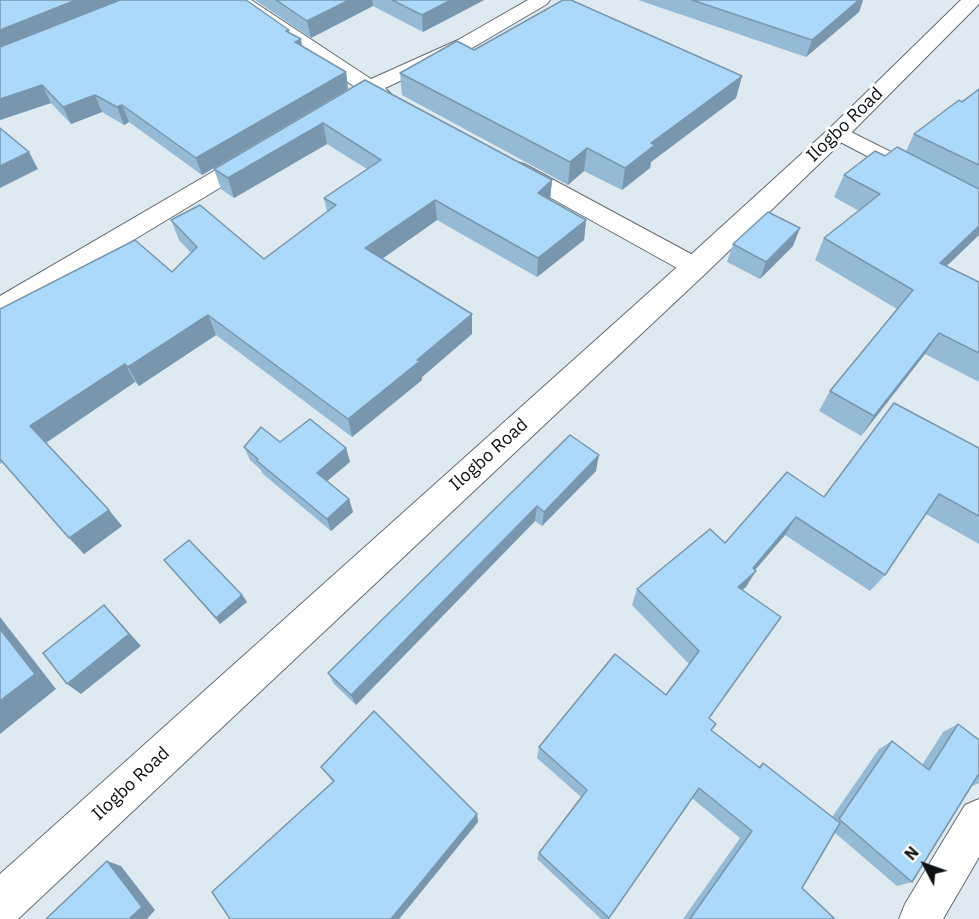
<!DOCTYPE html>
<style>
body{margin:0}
#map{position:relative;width:979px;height:919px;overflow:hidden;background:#dfe9f0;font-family:"IBM Plex Sans",sans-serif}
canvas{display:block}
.north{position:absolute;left:895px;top:835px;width:60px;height:60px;-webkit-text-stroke:4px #fff;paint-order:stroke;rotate:311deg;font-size:16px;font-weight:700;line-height:24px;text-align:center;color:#0e1114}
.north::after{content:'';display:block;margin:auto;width:21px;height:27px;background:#0e1114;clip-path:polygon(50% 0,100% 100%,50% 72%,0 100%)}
</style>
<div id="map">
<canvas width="979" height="919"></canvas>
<div class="north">N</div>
</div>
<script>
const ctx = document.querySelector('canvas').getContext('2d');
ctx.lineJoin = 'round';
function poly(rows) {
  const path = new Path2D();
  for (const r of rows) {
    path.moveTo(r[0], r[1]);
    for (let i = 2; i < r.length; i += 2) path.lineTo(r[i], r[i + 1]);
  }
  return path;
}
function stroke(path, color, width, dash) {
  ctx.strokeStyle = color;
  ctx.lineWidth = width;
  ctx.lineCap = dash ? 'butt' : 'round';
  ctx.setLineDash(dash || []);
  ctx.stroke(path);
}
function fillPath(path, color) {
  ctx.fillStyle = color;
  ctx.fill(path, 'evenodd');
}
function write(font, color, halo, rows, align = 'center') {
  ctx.font = font + ' "IBM Plex Sans",sans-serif';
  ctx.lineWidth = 6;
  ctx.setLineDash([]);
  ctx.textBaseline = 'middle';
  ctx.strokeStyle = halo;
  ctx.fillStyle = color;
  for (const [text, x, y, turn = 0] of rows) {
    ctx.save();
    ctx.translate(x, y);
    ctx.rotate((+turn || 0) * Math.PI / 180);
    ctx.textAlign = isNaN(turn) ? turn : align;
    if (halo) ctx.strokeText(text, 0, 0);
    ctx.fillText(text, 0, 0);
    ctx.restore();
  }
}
const street = poly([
 [230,0,251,0,371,79,458,40,528,0,550,0,547,4,472,48,385,88,394,97,391,101,384,103,369,96,340,111,333,109,330,105,333,101,355,87,230,0],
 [839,126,979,196,979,214,971,211,831,137,828,132,831,127,839,126],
 [253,151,261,153,264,158,261,163,9,315,0,317,0,296,245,153,253,151],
 [516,162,524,164,704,261,708,267,704,273,695,276,686,273,508,174,505,169,508,164,516,162],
 [979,799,979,857,943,919,899,919,905,904,965,805,979,799]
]);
const secondary = poly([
 [961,0,979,0,979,4,847,137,705,274,18,919,0,919,0,874,685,260,831,127,961,0]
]);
const wall = poly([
 [0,0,289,30,289,33,302,46,346,72,348,89,202,175,129,122,124,125,102,112,71,124,51,103,0,120],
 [255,0,484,0,423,32,373,6,311,38],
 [638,0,863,0,859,12,806,57],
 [474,50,742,76,736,98,651,162,650,168,622,190,584,171,568,185,402,95,400,73],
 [365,80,552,180,550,200,586,220,584,240,537,277,437,220,382,259,472,334,422,377,422,380,352,437,216,335,139,386,135,382,46,443,122,526,84,554,3,462,0,464,0,309,172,272,191,253,179,240,171,220,264,259,327,212,324,198,367,169,327,144,234,198,221,189,214,169],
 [979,89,979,235,946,266,979,282,979,382,925,354,861,436,819,411,830,391,897,309,815,260,824,238,859,211,834,197,844,175,885,156,906,151,914,134],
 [733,244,793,246,760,279,727,262],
 [570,435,596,471,542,526,535,521,356,705,334,684,328,673],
 [280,442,346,448,350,462,327,481,349,499,353,512,331,531,263,474,261,470,250,460,244,447],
 [979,448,979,544,926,514,885,575,870,591,785,535,755,570,746,587,742,590,709,718,711,730,758,767,763,763,832,817,879,749,892,741,922,765,943,732,958,724,979,740,979,783,970,787,912,882,897,886,834,832,802,888,835,919,683,919,740,838,692,798,609,918,608,919,601,919,537,859,539,853,581,797,537,758,539,747,666,695,689,664,632,605,637,589,725,543,824,497],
 [164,560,242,595,247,602,220,624],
 [321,767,477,814,478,822,399,919,230,919,333,782]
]);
const shadedWall = poly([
 [76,0,125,0,0,51,0,30],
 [349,0,372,0,373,6,311,38,307,21],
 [451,0,484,0,423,32,422,15],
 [859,0,863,0,859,12,806,57,812,40],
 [301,39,304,56,295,42],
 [346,72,348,89,202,175,196,158],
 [742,76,736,98,651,162,650,168,622,190,625,168,651,143],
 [42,85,51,103,0,120,0,99],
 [95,95,102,112,71,124,63,107],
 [122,105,129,122,124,125,117,107],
 [323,123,327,144,234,198,228,178],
 [587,148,584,171,568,185,570,162],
 [29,152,38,169,0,188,0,166],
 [552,180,550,201,538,193],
 [435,200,437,220,369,268,365,248],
 [586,220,584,240,537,277,538,258],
 [979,226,979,235,927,285,940,263],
 [800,228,793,246,760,279,766,262],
 [472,314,472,334,422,377,422,380,352,437,348,419],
 [208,315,216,335,139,386,128,367],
 [939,333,925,354,861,436,874,416],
 [125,364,135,382,44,444,30,426],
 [346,448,350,462,321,486,317,473],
 [599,455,596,471,542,526,544,512],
 [349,499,353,512,331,531,327,519],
 [537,506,535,521,356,705,351,695],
 [109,510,122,526,84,554,69,538],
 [796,517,785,535,750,576,756,571,746,587,728,603,738,587],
 [242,595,247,602,220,624,216,618],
 [104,605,116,618,141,646,81,694,67,684],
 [0,617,56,689,0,734],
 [477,814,478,822,399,919,391,919],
 [107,861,121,866,155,910,147,919,129,919]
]);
const building = poly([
 [0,0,76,0,0,30,0,0],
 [120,0,246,0,289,30,286,31,301,39,295,42,346,72,196,158,122,105,117,107,95,95,63,107,42,85,0,99,0,47,120,0],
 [276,0,349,0,307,21,276,0],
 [392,0,451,0,422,15,392,0],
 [563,0,571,0,742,76,651,143,655,145,625,168,587,148,570,162,400,73,457,41,474,50,563,0],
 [692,0,859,0,812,40,692,0],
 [365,80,552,180,538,193,586,220,538,258,435,200,365,248,472,314,417,360,420,361,348,419,208,315,128,367,125,364,30,426,109,510,69,538,0,459,0,309,135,240,172,272,197,247,171,220,200,205,264,259,336,205,324,198,381,160,323,123,228,178,214,169,365,80],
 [979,89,979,165,914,134,959,100,962,102,979,89],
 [0,128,29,152,0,166,0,128],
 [897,147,979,189,979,226,940,263,979,282,979,353,939,333,874,416,830,391,913,290,824,238,880,194,844,175,875,151,885,156,897,147],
 [768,212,800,228,766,262,733,244,768,212],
 [894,403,979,448,979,516,939,494,885,575,796,517,753,568,756,571,738,587,781,617,709,718,716,724,711,730,760,768,763,763,840,823,802,888,835,919,690,919,752,831,699,788,609,918,539,853,587,790,539,747,615,654,666,695,699,651,637,589,710,529,725,543,787,472,824,497,894,403],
 [310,419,346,448,317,473,349,499,327,519,257,461,258,459,244,447,261,427,280,442,310,419],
 [570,435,599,455,544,512,537,506,351,695,328,673,570,435],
 [189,540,242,595,216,618,164,560,189,540],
 [104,605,129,634,67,684,43,653,104,605],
 [0,629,35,674,0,701,0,629],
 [374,711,477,814,391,919,230,919,212,892,334,781,321,767,374,711],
 [958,724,979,740,979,776,978,775,912,882,839,819,892,741,929,770,958,724],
 [107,861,142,907,129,919,46,919,107,861]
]);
const streetNames = [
 ["Ilogbo Road",845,125,-44],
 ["Ilogbo Road",489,455,-42],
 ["Ilogbo Road",131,784,-43]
];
stroke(street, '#636c72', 2);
stroke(secondary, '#636c72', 2);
fillPath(street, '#fff');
fillPath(secondary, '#fff');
fillPath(wall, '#94bad6');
fillPath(shadedWall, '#7897ae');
fillPath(building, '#acd8f9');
stroke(building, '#7897ae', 1.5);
write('18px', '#0e1114', '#fff', streetNames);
</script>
